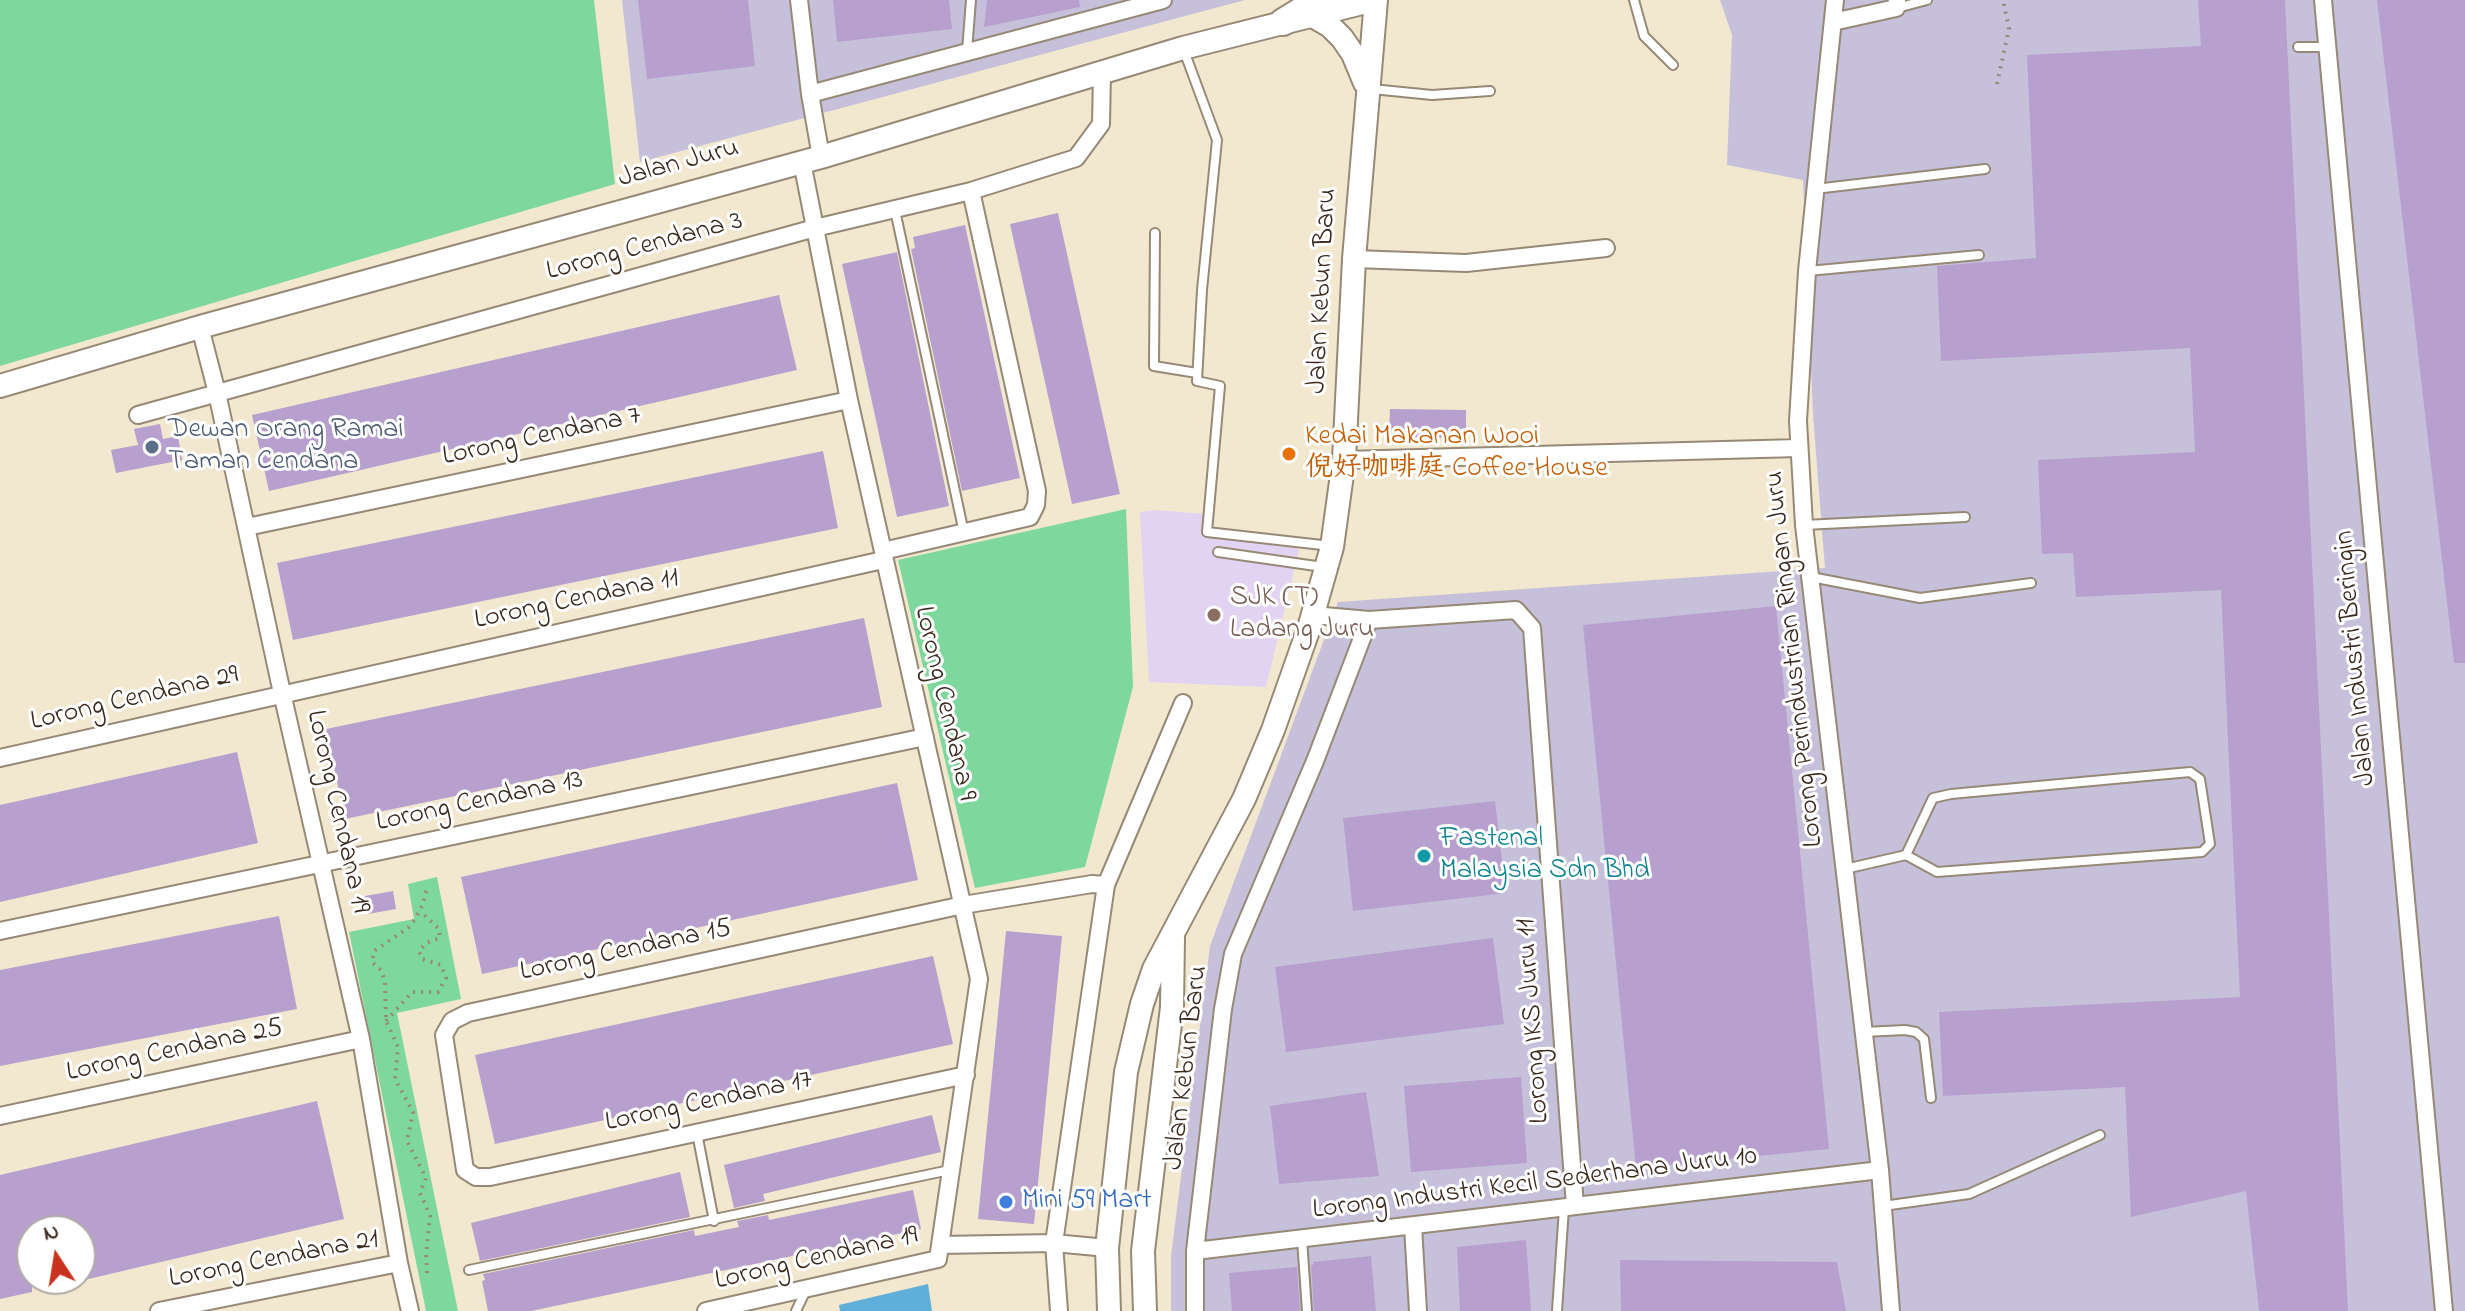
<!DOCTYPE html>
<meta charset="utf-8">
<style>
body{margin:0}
#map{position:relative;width:2465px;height:1311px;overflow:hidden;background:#f2e8cf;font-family:"Indie Flower",sans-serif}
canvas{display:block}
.north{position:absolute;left:16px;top:1215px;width:80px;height:80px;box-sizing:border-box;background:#fff;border:2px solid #b1aaa5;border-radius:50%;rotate:348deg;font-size:22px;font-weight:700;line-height:32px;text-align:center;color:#3b2a1e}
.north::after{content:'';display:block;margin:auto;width:28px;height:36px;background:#c8321e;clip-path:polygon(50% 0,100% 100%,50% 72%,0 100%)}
</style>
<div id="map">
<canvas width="2465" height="1311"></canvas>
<div class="north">N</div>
</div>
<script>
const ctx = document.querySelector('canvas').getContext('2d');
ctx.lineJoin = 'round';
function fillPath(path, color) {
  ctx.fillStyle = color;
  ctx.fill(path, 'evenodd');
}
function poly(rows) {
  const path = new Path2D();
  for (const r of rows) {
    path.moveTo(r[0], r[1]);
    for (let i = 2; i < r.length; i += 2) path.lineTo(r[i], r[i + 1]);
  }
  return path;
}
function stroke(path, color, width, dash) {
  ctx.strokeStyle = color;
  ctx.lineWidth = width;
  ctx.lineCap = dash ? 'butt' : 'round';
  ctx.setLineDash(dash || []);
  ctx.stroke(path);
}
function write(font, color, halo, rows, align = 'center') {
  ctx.font = font + ' "Indie Flower","LXGW WenKai TC",sans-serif';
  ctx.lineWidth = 6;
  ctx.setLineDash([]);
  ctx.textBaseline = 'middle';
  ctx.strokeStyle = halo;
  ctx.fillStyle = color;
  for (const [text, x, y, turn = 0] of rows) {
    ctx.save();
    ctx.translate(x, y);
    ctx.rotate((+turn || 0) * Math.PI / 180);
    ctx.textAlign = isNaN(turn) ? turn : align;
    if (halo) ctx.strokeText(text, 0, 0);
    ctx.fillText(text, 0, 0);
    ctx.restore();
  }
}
const built = poly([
 [1156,510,1203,514,1202,535,1299,549,1266,687,1149,682,1140,512]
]);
const industrial = poly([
 [622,0,1245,0,640,162],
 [1720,0,2465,0,2465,1311,1171,1311,1171,1256,1210,946,1338,602,1825,568,1813,415,1803,180,1727,165,1732,35]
]);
const green = poly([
 [0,0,594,0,615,184,0,366],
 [1126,509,1133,687,1085,867,975,888,898,560],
 [437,877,461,999,397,1013,458,1311,426,1311,349,932,414,919,408,884]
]);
const water = poly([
 [928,1284,932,1311,840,1311,839,1305]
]);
const building = poly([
 [638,0,748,0,755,66,647,79],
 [833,0,949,0,952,29,837,42],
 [987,0,1079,0,1080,7,984,27],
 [2198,0,2285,0,2348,1311,2259,1311,2246,1191,2131,1217,2125,1087,1943,1096,1939,1012,2240,997,2221,590,2076,597,2073,553,2042,554,2038,460,2195,452,2190,348,1941,361,1937,266,2036,258,2027,55,2201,46],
 [2377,0,2465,0,2465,663,2454,663],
 [1058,213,1120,494,1072,504,1010,224],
 [965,225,1020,478,962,491,911,249,915,248,913,237],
 [897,252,949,506,897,517,842,264],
 [779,295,797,370,269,491,252,415],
 [1390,409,1466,410,1466,438,1389,437],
 [160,424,163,439,178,436,182,460,116,473,111,450,138,445,134,429],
 [823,451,838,528,293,640,277,563],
 [1776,606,1829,1149,1636,1168,1583,625],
 [864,618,882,707,345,819,326,729],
 [237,752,258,843,0,902,0,805],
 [897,783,918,880,482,974,461,877],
 [1495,801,1506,893,1353,911,1343,818],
 [393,891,396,909,368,914,365,896],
 [279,916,297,1009,0,1066,0,970],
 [1006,931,1062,936,1034,1224,978,1219],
 [1493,938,1504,1024,1286,1052,1275,967],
 [933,956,953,1044,495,1144,475,1055],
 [1521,1077,1527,1163,1411,1172,1404,1086],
 [1366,1092,1379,1176,1279,1184,1270,1106],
 [317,1101,344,1219,80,1281,80,1231,32,1231,32,1292,0,1299,0,1175],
 [932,1115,941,1152,763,1194,765,1201,734,1208,724,1165],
 [680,1172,690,1217,480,1261,471,1223],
 [913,1190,921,1229,531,1311,488,1311,482,1281,485,1280,483,1274,694,1230,695,1236,739,1227,737,1221,768,1215,769,1220],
 [1526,1240,1531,1311,1460,1311,1457,1247],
 [1371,1256,1376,1311,1314,1311,1311,1265,1313,1265,1313,1262],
 [1620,1260,1837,1262,1846,1311,1621,1311],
 [1297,1267,1300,1311,1232,1311,1229,1273]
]);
const path = poly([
 [1997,84,2009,29,2003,0],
 [386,1021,412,992,438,992,446,978,441,965,422,959,419,951,426,943,440,938,439,929,420,911],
 [427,1273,426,1255,430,1216,420,1193,426,1178,407,1141,413,1112,395,1079,398,1047,386,1021,385,981,381,970,372,962,374,951,408,928,415,919,423,904,425,894,429,886]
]);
const lane = poly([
 [1634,0,1644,36,1673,65],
 [1897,8,1927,0],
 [2298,47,2327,47],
 [1183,48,1217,140,1202,290,1197,381,1220,386,1207,532,1331,546],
 [967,51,971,0],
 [1372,89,1432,95,1490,91],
 [1815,189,1985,169],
 [895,210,964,533],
 [1155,233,1154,366,1197,373],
 [1808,271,1979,255],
 [1804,525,1965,517],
 [1218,552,1323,567],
 [1811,577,1920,598,2031,583],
 [2190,772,2200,779,2210,844,2202,852,1937,872,1906,855,1933,798,1951,794,2190,772],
 [1845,869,1906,855],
 [1864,1032,1905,1030,1916,1032,1924,1039,1931,1098],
 [697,1133,714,1221],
 [1883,1206,1969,1194,2100,1135],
 [1302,1239,1307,1311],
 [469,1270,950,1170],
 [796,1311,806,1290],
 [1557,1311,1564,1208]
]);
const street = poly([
 [799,0,810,94,821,157],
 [1835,0,1807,271,1798,421,1804,525,1880,1170,1891,1311],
 [2323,0,2444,1311],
 [1833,22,1896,8,1897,0],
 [810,94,1163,0],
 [1354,259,1466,263,1606,248],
 [200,327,217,393,282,693,361,1039,399,1263,410,1311],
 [138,415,815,228,971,191,1076,158,1101,124,1102,73],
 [1344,460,1799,448],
 [247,527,849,400],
 [883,551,1030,517,1036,505,1037,491,971,191],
 [1313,615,1369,620,1516,610,1532,628,1575,1206],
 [0,758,883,560],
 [0,931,925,737],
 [966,1075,490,1177,476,1177,465,1170,444,1035,452,1021,468,1013,963,905,1092,884,1106,885],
 [0,1116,361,1039],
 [1413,1226,1418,1311],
 [940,1245,1054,1243,1107,1248],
 [1195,1251,1880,1170],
 [159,1311,399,1263],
 [706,1311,938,1259,979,979,849,400,802,162],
 [1059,1311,1054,1243,1106,885,1183,703],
 [1195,1311,1195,1251,1223,1009,1233,954,1315,761,1369,620]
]);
const secondary = poly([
 [1311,15,1330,26,1342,38,1353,54,1365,83],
 [0,386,200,327,821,157,1183,48,1374,0],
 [1109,1311,1107,1248,1126,1072,1142,1004,1154,969,1244,799,1273,730,1309,628,1332,547,1344,460,1354,259,1376,0],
 [1145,1311,1143,1251,1172,1007,1173,938]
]);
const primary = poly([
 [1283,22,1319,0]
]);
const markers = [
 [152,447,8,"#5c6f8a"],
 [1289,454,8,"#e8710a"],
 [1214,615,8,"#8d6e63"],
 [1424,856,8,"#0f9aa8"],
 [1006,1202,8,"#3f7fe0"]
];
const streetNames = [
 ["Jalan Juru",679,165,-15],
 ["Lorong Cendana 3",645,248,-15],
 ["Jalan Kebun Baru",1324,291,-87],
 ["Lorong Cendana 7",542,438,-12],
 ["Lorong Cendana 11",577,601,-12],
 ["Jalan Industri Beringin",2357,658,-95],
 ["Lorong Perindustrian Ringan Juru",1796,659,-96],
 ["Lorong Cendana 29",135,700,-13],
 ["Lorong Cendana 9",943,704,77],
 ["Lorong Cendana 13",480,803,-12],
 ["Lorong Cendana 19",336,812,77],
 ["Lorong Cendana 15",626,952,-12],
 ["Lorong IKS Juru 11",1535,1021,-94],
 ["Lorong Cendana 25",175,1052,-12],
 ["Jalan Kebun Baru",1188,1068,-83],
 ["Lorong Cendana 17",709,1103,-12],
 ["Lorong Industri Kecil Sederhana Juru 10",1535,1185,-7],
 ["Lorong Cendana 19",817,1260,-13],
 ["Lorong Cendana 21",274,1261,-11]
];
const serviceNames = [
 ["Dewan Orang Ramai",168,431],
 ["Taman Cendana",168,463]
];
const foodNames = [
 ["Kedai Makanan Wooi",1305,438],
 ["倪好咖啡庭 Coffee House",1305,470]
];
const educationNames = [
 ["SJK (T)",1230,599],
 ["Ladang Juru",1230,631]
];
const cultureNames = [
 ["Fastenal",1440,840],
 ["Malaysia Sdn Bhd",1440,872]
];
const shopNames = [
 ["Mini 59 Mart",1022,1202]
];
fillPath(built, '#e3d3f2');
fillPath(industrial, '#c6c0da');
fillPath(green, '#7ed89e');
fillPath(water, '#60afda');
fillPath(building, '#b7a0ce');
stroke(lane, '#968976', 12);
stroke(street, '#968976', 20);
stroke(secondary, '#968976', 26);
stroke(primary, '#968976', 30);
stroke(path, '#968976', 4, [2, 6]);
stroke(lane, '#fff', 8);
stroke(street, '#fff', 16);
stroke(secondary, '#fff', 22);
stroke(primary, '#fff', 26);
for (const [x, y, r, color] of markers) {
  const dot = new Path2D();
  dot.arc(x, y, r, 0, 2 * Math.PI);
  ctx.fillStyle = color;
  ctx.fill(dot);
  stroke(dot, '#fff', 3);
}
write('28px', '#3b2a1e', '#fff', streetNames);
write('28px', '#4e5e75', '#fff', serviceNames, 'left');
write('28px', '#c56008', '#fff', foodNames, 'left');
write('28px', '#785e54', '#fff', educationNames, 'left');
write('28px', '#0d838f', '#fff', cultureNames, 'left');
write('28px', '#366cbe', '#fff', shopNames, 'left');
</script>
